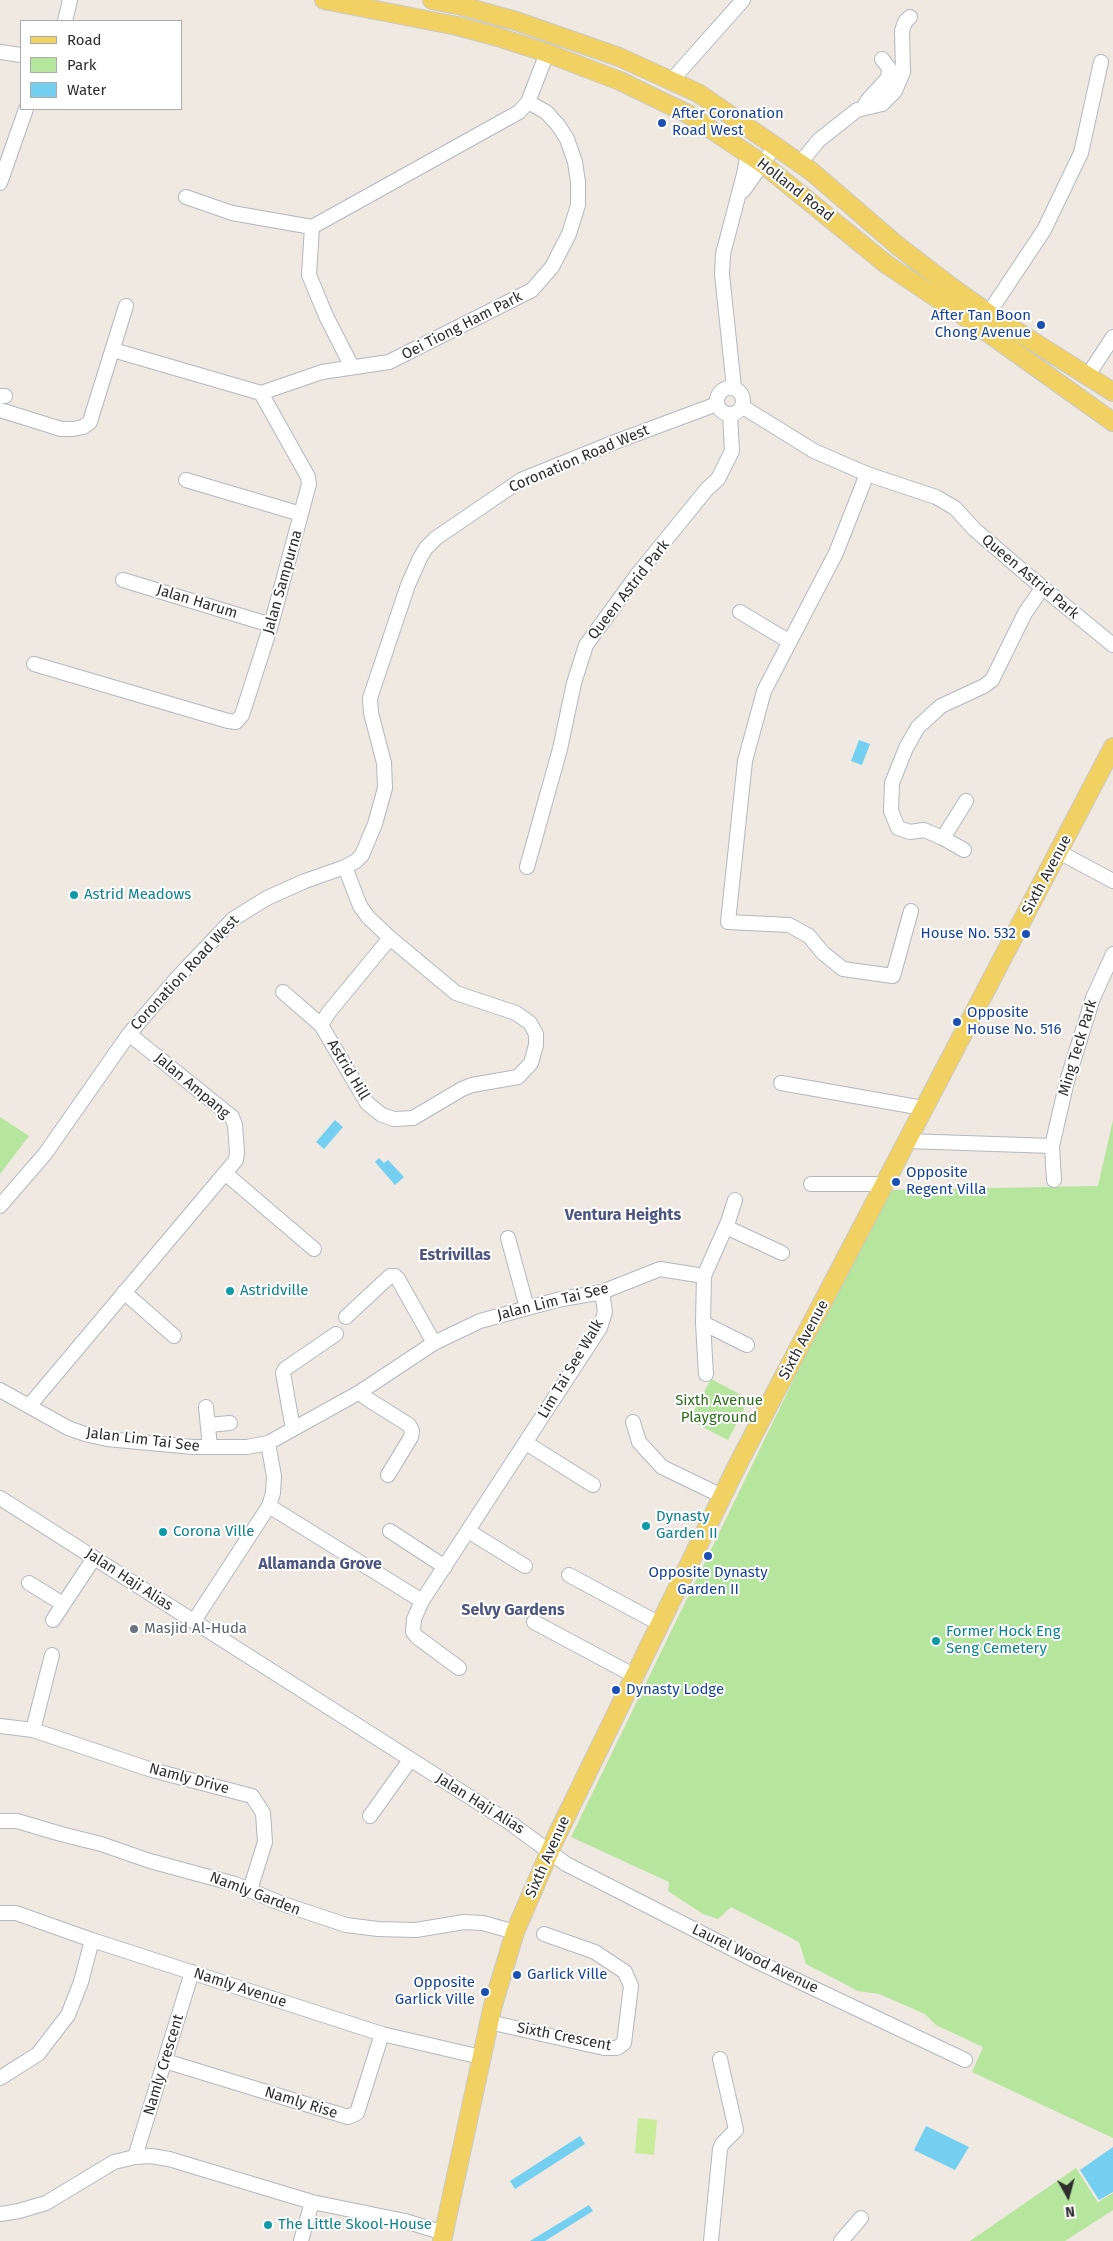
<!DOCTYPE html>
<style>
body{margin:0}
#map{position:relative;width:1113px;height:2241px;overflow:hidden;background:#efe9e1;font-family:"Fira Sans",sans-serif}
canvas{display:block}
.legend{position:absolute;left:20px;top:20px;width:162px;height:90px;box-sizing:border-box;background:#fff;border:1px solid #ababab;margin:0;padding:6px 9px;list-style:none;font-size:15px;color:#2e2e2e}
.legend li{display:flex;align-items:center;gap:10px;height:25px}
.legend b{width:25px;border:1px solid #ababab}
.north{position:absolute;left:1043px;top:2171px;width:50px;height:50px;-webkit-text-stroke:4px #fff;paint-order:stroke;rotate:173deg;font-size:14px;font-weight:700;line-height:20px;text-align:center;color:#2e2e2e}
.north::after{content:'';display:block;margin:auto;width:18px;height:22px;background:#2e2e2e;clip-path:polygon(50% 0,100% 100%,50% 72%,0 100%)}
</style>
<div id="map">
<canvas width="1113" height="2241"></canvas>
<ul class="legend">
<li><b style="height:6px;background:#f2d163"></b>Road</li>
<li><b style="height:14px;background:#b6e59e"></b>Park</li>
<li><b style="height:14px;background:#75cff0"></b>Water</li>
</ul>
<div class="north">N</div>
</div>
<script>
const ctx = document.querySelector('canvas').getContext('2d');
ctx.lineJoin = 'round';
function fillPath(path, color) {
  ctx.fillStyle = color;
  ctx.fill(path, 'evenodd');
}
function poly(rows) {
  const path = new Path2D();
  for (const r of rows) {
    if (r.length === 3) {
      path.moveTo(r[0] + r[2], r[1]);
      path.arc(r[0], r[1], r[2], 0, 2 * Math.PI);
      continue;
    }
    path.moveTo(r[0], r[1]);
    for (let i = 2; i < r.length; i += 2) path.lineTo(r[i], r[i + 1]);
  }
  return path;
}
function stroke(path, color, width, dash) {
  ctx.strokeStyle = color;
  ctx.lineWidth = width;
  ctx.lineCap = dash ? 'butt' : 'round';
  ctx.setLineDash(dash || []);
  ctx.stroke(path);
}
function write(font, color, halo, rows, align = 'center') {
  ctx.font = font + ' "Fira Sans",sans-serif';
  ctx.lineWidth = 4;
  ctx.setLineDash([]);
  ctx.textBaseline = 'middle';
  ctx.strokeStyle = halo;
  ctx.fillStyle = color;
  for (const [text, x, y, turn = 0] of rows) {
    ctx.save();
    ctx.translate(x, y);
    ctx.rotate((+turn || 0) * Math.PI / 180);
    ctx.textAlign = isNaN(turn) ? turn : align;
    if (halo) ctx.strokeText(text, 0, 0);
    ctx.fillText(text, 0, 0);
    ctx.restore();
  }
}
const green = poly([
 [0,1117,29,1136,0,1174],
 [1113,1120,1113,2138,972,2072,983,2047,936,2025,925,2014,879,1994,858,1991,806,1964,799,1942,731,1907,718,1919,703,1914,668,1891,669,1882,571,1837,886,1190,1098,1186],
 [711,1379,749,1399,728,1440,689,1420],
 [1076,2168,1104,2212,1098,2202,1113,2193,1113,2210,1065,2241,970,2241]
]);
const pitch = poly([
 [638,2118,657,2120,654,2155,635,2153]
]);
const water = poly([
 [859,740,870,744,862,765,851,761],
 [335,1120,343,1127,324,1149,316,1142],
 [379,1158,384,1163,388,1160,404,1177,395,1185,375,1162],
 [926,2126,969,2147,955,2170,914,2150],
 [580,2136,585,2144,515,2189,510,2181],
 [1113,2147,1113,2192,1099,2200,1080,2170],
 [589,2205,593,2211,545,2241,530,2241]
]);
const minor = poly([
 [65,21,70,0],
 [0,52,21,55],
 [671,81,743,0],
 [863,108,868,100,888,78,889,68,882,59],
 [800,163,819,140,857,110,882,104,895,91,903,72,902,31,905,22,910,17],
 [0,183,26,109],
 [743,191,775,146],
 [186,197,232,213,312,227,519,112,528,102,547,53],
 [312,227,309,275,326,316,352,367],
 [984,320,1044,230,1081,153,1101,62],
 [1088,375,1113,337],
 [730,401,13],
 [734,388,722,274,723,254,744,174,748,153],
 [261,393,322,372,389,362,532,290,552,267,569,234,578,205,578,182,575,162,567,139,558,125,546,112,528,102],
 [0,396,5,396],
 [743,407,814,451,867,474,936,497,955,508,974,529,1025,573,1113,645],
 [0,410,61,429,73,429,83,427,90,422,92,415,126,306],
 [867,474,836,553,764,691,745,761,728,922,789,925,809,936,823,953,843,969,893,976,911,911],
 [186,480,301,514],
 [123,580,271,625],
 [740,612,790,642],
 [34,664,228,721,236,722,242,715,271,625,301,514,309,484,308,477,261,393,113,350],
 [943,838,966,801],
 [964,850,943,838,924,830,910,832,898,828,891,811,892,783,906,748,918,727,941,706,984,686,992,680,1025,613,1043,587],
 [1059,852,1113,881],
 [527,867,560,749,574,683,586,645,637,575,707,489,718,479,732,451,730,415],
 [283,992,321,1025,367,1103,382,1115,394,1119,413,1118,462,1089,472,1085,518,1077,531,1063,536,1045,536,1034,530,1023,516,1013,456,993,390,938,368,917,360,906,345,867],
 [321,1025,329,1012,390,938],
 [781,1083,923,1108],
 [907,1141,1052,1146],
 [226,1174,314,1249],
 [1054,1180,1052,1146,1067,1081,1093,998,1113,954],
 [811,1184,886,1184],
 [0,1206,45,1154,129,1034,177,978,233,919,267,898,305,881,345,867,356,861,362,855,375,824,385,788,384,763,371,713,370,698,408,585,420,558,426,548,436,538,521,480,615,442,717,404],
 [726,1227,782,1253],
 [508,1238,527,1308],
 [124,1292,174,1336],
 [346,1317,390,1276,395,1276,398,1279,434,1343],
 [703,1323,747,1345],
 [706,1374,703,1323,704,1276,728,1222,735,1200],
 [0,1390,68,1428,85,1434,107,1439,193,1447,247,1447,268,1443,360,1392,434,1343,480,1321,557,1300,602,1292,660,1269,704,1276],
 [360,1392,366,1398,409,1425,412,1431,411,1437,388,1475],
 [29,1406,236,1160,237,1152,235,1125,232,1117,129,1034],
 [206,1407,210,1447],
 [633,1422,639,1442,662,1467,722,1496],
 [208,1425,230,1423],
 [293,1429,283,1373,285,1369,336,1334],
 [526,1443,593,1485],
 [0,1498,509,1822,566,1864,756,1961,965,2060],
 [269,1506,422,1601],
 [390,1531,445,1567],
 [468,1531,525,1566],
 [569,1575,660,1624],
 [29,1583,63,1604],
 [53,1620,94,1558],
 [194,1621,269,1506,273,1493,274,1476,268,1443],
 [534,1622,635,1676],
 [459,1668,417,1637,413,1632,414,1619,422,1601,600,1328,605,1312,602,1292],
 [0,1726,33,1730,152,1770,252,1796,263,1813,265,1842,250,1890],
 [33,1730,52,1655],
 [370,1816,410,1760],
 [0,1821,17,1821,61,1834,101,1844,150,1861,235,1884,280,1903,346,1925,378,1929,416,1930,464,1922,483,1923,515,1932],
 [0,1913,16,1913,92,1940,382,2034,481,2057],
 [489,2022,604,2048,617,2048,624,2043,631,1986,625,1972,595,1952,544,1934],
 [165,2061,348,2117,357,2113,382,2034],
 [0,2078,38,2054,68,2015,81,1982,92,1940],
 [135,2157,192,1972],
 [0,2214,19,2211,46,2203,114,2162,135,2157,151,2156,169,2159,312,2202,405,2221,444,2233],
 [301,2241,312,2202],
 [711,2241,720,2149,722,2144,736,2130,720,2059],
 [841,2241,861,2218]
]);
const major = poly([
 [324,0,457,26,498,37,547,53,620,81,688,114,763,164,886,264,980,327,1113,422],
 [432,0,462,6,516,21,619,57,698,93,811,171,898,246,950,286,988,313,1113,392],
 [442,2241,493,2005,515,1932,556,1837,738,1464,1113,747]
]);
const markers = [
 [662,123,5,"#1a4fb4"],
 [1041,325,5,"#1a4fb4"],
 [74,895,5,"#0f9aa8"],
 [1026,934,5,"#1a4fb4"],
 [957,1022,5,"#1a4fb4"],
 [896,1182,5,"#1a4fb4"],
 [230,1291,5,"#0f9aa8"],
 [646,1526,5,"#0f9aa8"],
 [163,1532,5,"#0f9aa8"],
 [708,1556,5,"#1a4fb4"],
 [134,1629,5,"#6b7280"],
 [936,1641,5,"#0f9aa8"],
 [616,1690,5,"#1a4fb4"],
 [517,1975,5,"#1a4fb4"],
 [485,1992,5,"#1a4fb4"],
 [268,2225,5,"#0f9aa8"]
];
const transitNames = [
 ["After Coronation",672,114],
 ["Road West",672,131],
 ["After Tan Boon",1031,316,"right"],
 ["Chong Avenue",1031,333,"right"],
 ["House No. 532",1016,934,"right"],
 ["Opposite",967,1013],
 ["House No. 516",967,1030],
 ["Opposite",906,1173],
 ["Regent Villa",906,1190],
 ["Opposite Dynasty",708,1573,"center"],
 ["Garden II",708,1590,"center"],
 ["Dynasty Lodge",626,1690],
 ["Garlick Ville",527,1975],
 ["Opposite",475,1983,"right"],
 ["Garlick Ville",475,2000,"right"]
];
const streetNames = [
 ["Holland Road",795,190,38],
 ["Oei Tiong Ham Park",462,326,-27],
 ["Coronation Road West",579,459,-23],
 ["Queen Astrid Park",1030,577,40],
 ["Jalan Sampurna",283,582,-74],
 ["Queen Astrid Park",629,590,-52],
 ["Jalan Harum",197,602,17],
 ["Sixth Avenue",1047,875,-62],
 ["Coronation Road West",185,973,-47],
 ["Ming Teck Park",1078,1048,-73],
 ["Astrid Hill",348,1070,59],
 ["Jalan Ampang",192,1086,40],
 ["Jalan Lim Tai See",553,1302,-14],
 ["Sixth Avenue",804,1340,-62],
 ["Lim Tai See Walk",571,1369,-59],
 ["Jalan Lim Tai See",143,1440,7],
 ["Jalan Haji Alias",129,1580,33],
 ["Namly Drive",189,1779,15],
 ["Jalan Haji Alias",480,1804,32],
 ["Sixth Avenue",548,1857,-66],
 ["Namly Garden",255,1894,21],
 ["Laurel Wood Avenue",755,1959,26],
 ["Namly Avenue",240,1988,18],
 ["Sixth Crescent",564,2037,11],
 ["Namly Crescent",164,2065,-73],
 ["Namly Rise",301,2103,17]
];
const cultureNames = [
 ["Astrid Meadows",84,895],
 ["Astridville",240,1291],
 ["Dynasty",656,1517],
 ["Garden II",656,1534],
 ["Corona Ville",173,1532],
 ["Former Hock Eng",946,1632],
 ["Seng Cemetery",946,1649],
 ["The Little Skool-House",278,2225]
];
const parkNames = [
 ["Sixth Avenue",719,1401],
 ["Playground",719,1418]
];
const worshipNames = [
 ["Masjid Al-Huda",144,1629]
];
const neighbourhoodNames = [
 ["Ventura Heights",623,1216],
 ["Estrivillas",455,1256],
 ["Allamanda Grove",320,1565],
 ["Selvy Gardens",513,1611]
];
fillPath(green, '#b6e59e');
fillPath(pitch, '#c9ec9a');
fillPath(water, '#75cff0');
stroke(minor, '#b4b7c1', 16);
stroke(major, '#c9c9c9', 20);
stroke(minor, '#fff', 14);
stroke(major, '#f2d163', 18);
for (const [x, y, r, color] of markers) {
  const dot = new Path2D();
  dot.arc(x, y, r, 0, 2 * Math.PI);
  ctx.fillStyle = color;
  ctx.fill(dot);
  stroke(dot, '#fff', 2);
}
write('15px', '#164399', '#fff', transitNames, 'left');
write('15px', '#2e2e2e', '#fff', streetNames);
write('15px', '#0d838f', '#fff', cultureNames, 'left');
write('15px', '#2c6e1b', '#fff', parkNames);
write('15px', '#5b616d', '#fff', worshipNames, 'left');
write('bold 16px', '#4d5680', '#fff', neighbourhoodNames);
</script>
